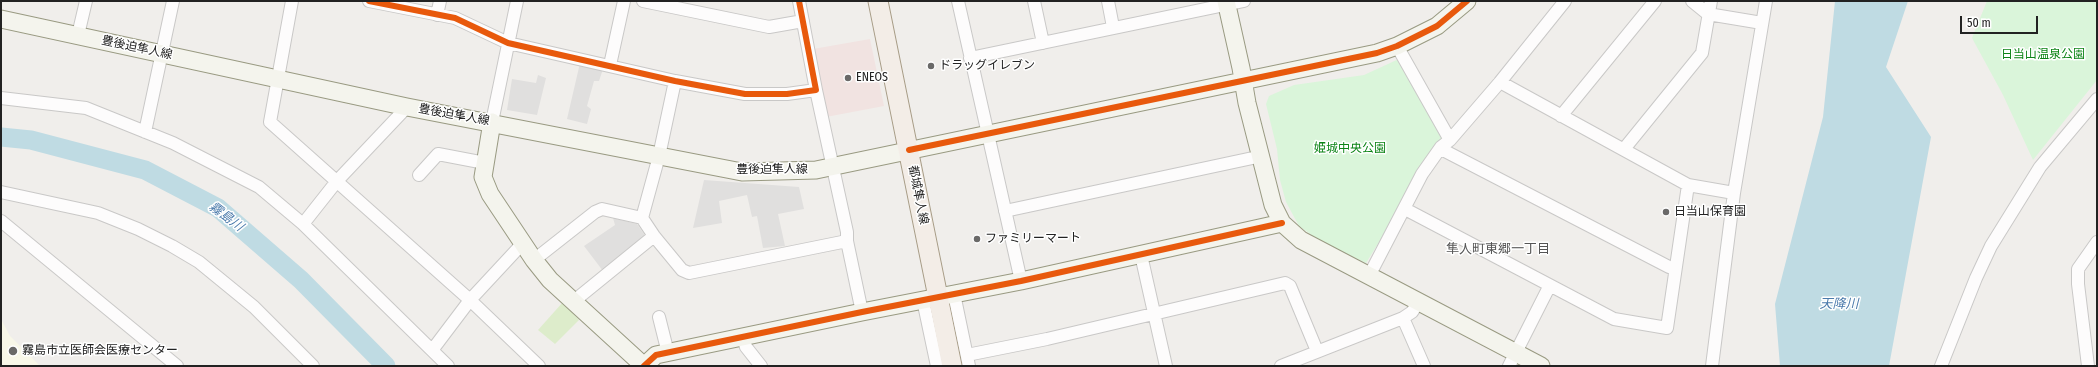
<!DOCTYPE html>
<meta charset="utf-8">
<style>
body{margin:0}
#map{position:relative;width:2098px;height:367px;overflow:hidden;background:#f0eeeb;font-family:"Fira Sans Condensed",sans-serif}
canvas{display:block}
.frame{position:absolute;inset:0;border:2px solid #222;pointer-events:none}
.scale{position:absolute;left:1960px;top:16px;width:78px;height:18px;box-sizing:border-box;border:2px solid #222;border-top:0;padding-left:5px;font-size:12px;line-height:14px;white-space:nowrap;color:#222;-webkit-text-stroke:3px #fff;paint-order:stroke}
</style>
<div id="map">
<canvas width="2098" height="367"></canvas>
<div class="frame"></div>
<div class="scale">50 m</div>
</div>
<script>
const ctx = document.querySelector('canvas').getContext('2d');
ctx.lineJoin = 'round';
function fillPath(path, color) {
  ctx.fillStyle = color;
  ctx.fill(path, 'evenodd');
}
function poly(rows) {
  const path = new Path2D();
  for (const r of rows) {
    path.moveTo(r[0], r[1]);
    for (let i = 2; i < r.length; i += 2) path.lineTo(r[i], r[i + 1]);
  }
  return path;
}
function stroke(path, color, width, dash) {
  ctx.strokeStyle = color;
  ctx.lineWidth = width;
  ctx.lineCap = dash ? 'butt' : 'round';
  ctx.setLineDash(dash || []);
  ctx.stroke(path);
}
function write(font, color, halo, rows, align = 'center') {
  ctx.font = font + ' "Fira Sans Condensed","Noto Sans JP",sans-serif';
  ctx.lineWidth = 3;
  ctx.setLineDash([]);
  ctx.textBaseline = 'middle';
  ctx.strokeStyle = halo;
  ctx.fillStyle = color;
  for (const [text, x, y, turn = 0] of rows) {
    ctx.save();
    ctx.translate(x, y);
    ctx.rotate((+turn || 0) * Math.PI / 180);
    ctx.textAlign = isNaN(turn) ? turn : align;
    if (halo) ctx.strokeText(text, 0, 0);
    ctx.fillText(text, 0, 0);
    ctx.restore();
  }
}
const commercial = poly([
 [870,39,884,106,826,117,813,49]
]);
const education = poly([
 [1,319,10,336,40,366,1,366]
]);
const grass = poly([
 [563,302,579,320,555,344,538,330]
]);
const park = poly([
 [1987,1,2097,1,2097,80,2033,160,2003,95,1972,38],
 [1401,58,1445,136,1366,263,1320,241,1299,226,1286,202,1280,180,1277,149,1266,104,1269,96,1294,85,1364,75]
]);
const parking = poly([
 [580,63,603,69,599,81,594,81,587,106,591,109,587,124,567,119],
 [538,75,546,78,537,115,507,110,512,79,536,83],
 [704,180,799,187,804,209,778,214,785,246,763,248,757,216,752,217,747,195,719,201,722,223,693,228],
 [613,218,637,224,646,237,603,271,584,246,615,225]
]);
const water = poly([
 [1835,1,1908,1,1886,67,1931,137,1889,366,1780,366,1775,304,1823,117]
]);
const river = poly([
 [1,137,31,140,145,170,218,208,301,280,386,366]
]);
const street = poly([
 [292,1,270,122,470,300,539,366],
 [369,1,455,18,508,43,675,81,745,94,787,94,816,90,799,1],
 [643,1,769,27,803,21],
 [958,1,1021,281],
 [1034,1,1043,43],
 [1108,1,1113,27],
 [1692,1,1708,14,1762,23],
 [437,15,440,1],
 [78,35,86,1],
 [1397,46,1450,140],
 [970,58,1244,1],
 [610,65,624,1],
 [675,81,659,156,642,218,654,236,682,270,689,273,847,241,862,312],
 [1500,82,1565,1],
 [816,90,847,232,847,241],
 [1,98,86,108,173,143,259,187,303,224,448,366],
 [1561,116,1655,1],
 [492,122,517,1],
 [145,132,173,1],
 [1441,147,1441,149,1669,267,1675,268],
 [1624,149,1702,53,1711,1],
 [419,175,438,154,485,163],
 [1,192,98,213,138,229,172,246,199,262,254,307,313,366],
 [1405,209,1614,319,1667,328,1688,185],
 [1005,211,1262,156],
 [1,221,177,366],
 [303,224,337,181,407,107],
 [1141,255,1166,366],
 [534,260,595,212,602,209,642,218],
 [1369,276,1422,174,1441,147,1450,140,1500,82,1688,185,1734,193],
 [954,294,969,366],
 [923,300,937,366],
 [574,301,654,236],
 [659,317,668,353],
 [1403,318,1424,366],
 [743,338,746,347,761,366],
 [433,349,470,300,523,243],
 [967,355,1047,339,1285,283,1290,286,1317,351],
 [1281,366,1403,318,1412,312,1418,303],
 [1509,366,1549,287],
 [1712,366,1734,193,1766,1],
 [1941,366,1976,278,1991,246,2040,167,2097,99],
 [2088,366,2078,284,2078,269,2097,242]
]);
const secondary = poly([
 [1226,1,1241,68,1247,103,1273,205,1282,223,1301,240,1541,366],
 [1,19,407,107,742,172,816,170,1377,53,1397,46,1437,26,1467,1],
 [492,122,483,177,490,194,534,260,550,280,644,366],
 [644,366,656,355,862,312,1021,281,1282,223]
]);
const primary = poly([
 [878,1,952,366]
]);
const cycleway = poly([
 [369,1,455,18,508,43,675,81,745,94,787,94,816,90,799,1],
 [909,150,1377,53,1397,46,1437,26,1467,1],
 [644,366,656,355,862,312,1021,281,1282,223]
]);
const markers = [
 [931,66,4,"#6a6968"],
 [848,78,4,"#6a6968"],
 [1666,212,4,"#6a6968"],
 [977,239,4,"#6a6968"],
 [13,351,5,"#6a6968"]
];
const streetNames = [
 ["豊後迫隼人線",137,48,12],
 ["豊後迫隼人線",454,115,10],
 ["豊後迫隼人線",772,170],
 ["都城隼人線",918,195,79]
];
const parkNames = [
 ["日当山温泉公園",2043,55],
 ["姫城中央公園",1350,149]
];
const poiNames = [
 ["ドラッグイレブン",939,66],
 ["ENEOS",856,78],
 ["日当山保育園",1674,212],
 ["ファミリーマート",985,239],
 ["霧島市立医師会医療センター",22,351]
];
const waterNames = [
 ["霧島川",226,217,37],
 ["天降川",1839,304]
];
const neighbourhoodNames = [
 ["隼人町東郷一丁目",1498,249]
];
fillPath(commercial, '#f1e3e1');
fillPath(education, '#f8f7e8');
fillPath(grass, '#ddeccb');
fillPath(park, '#daf5da');
fillPath(parking, '#e0dfde');
fillPath(water, '#bfdbe3');
stroke(river, '#bfdbe3', 19);
stroke(street, '#c9c8c7', 14);
stroke(secondary, '#999a82', 19);
stroke(primary, '#a79c86', 21);
stroke(street, '#fdfcfc', 12);
stroke(secondary, '#f4f4ed', 17);
stroke(primary, '#f3ede7', 19);
stroke(cycleway, '#e8590c', 6);
for (const [x, y, r, color] of markers) {
  const dot = new Path2D();
  dot.arc(x, y, r, 0, 2 * Math.PI);
  ctx.fillStyle = color;
  ctx.fill(dot);
  stroke(dot, '#fff', 1.5);
}
write('12px', '#222', '#fff', streetNames);
write('12px', '#0c8416', '#fff', parkNames);
write('12px', '#222', '#fff', poiNames, 'left');
write('italic 13px', '#4a7aab', '#fff', waterNames);
write('13px', '#555', '#fff', neighbourhoodNames);
</script>
